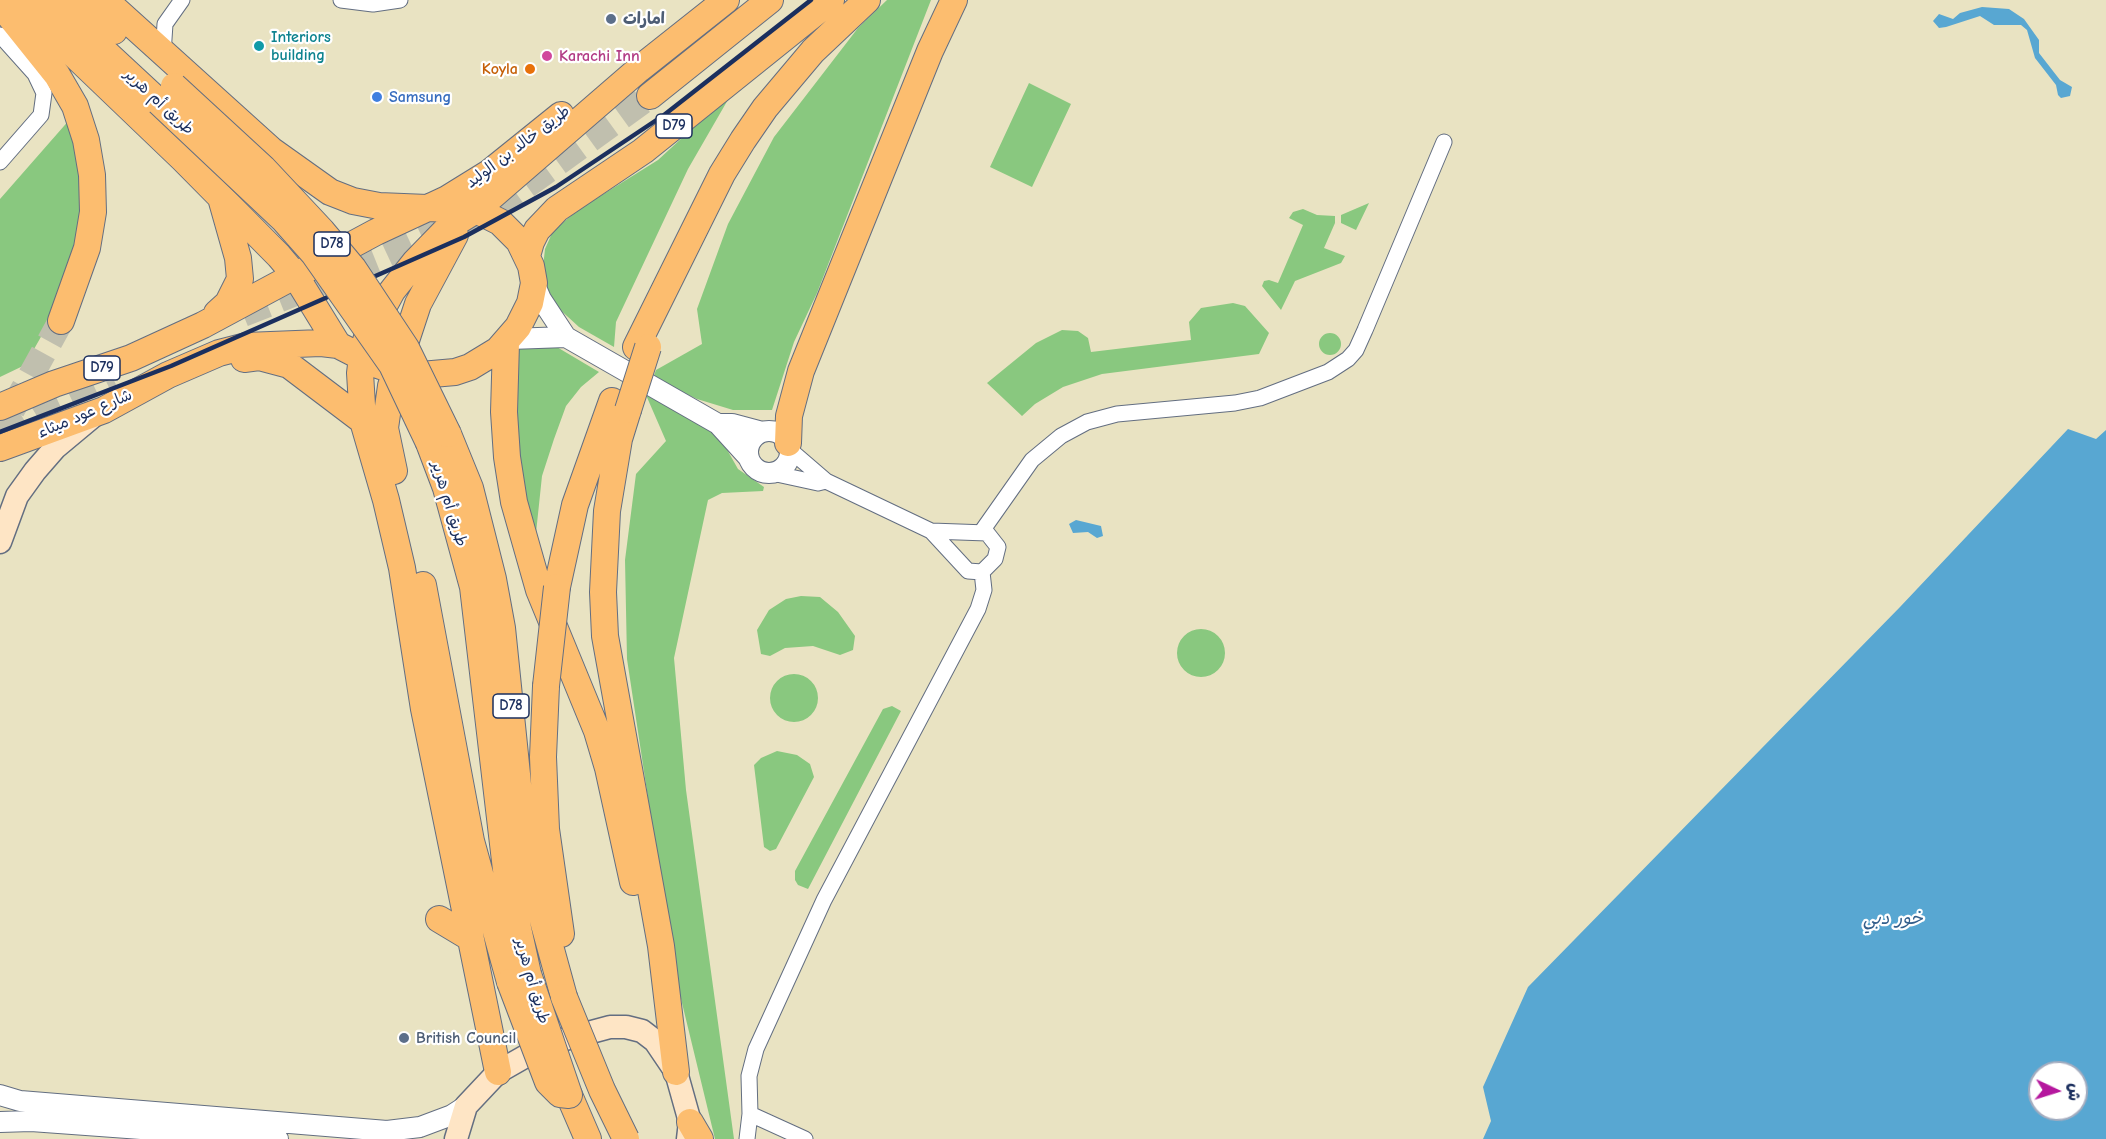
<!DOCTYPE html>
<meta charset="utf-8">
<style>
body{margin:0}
#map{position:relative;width:2106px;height:1139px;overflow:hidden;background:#e9e3c2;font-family:"Comic Neue","Playpen Sans Arabic",sans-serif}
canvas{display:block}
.north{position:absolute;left:2028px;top:1061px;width:60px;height:60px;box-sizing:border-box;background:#fff;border:2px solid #a4acbf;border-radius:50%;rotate:94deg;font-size:16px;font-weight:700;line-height:24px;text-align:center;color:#1b2f5e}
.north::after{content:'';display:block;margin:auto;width:21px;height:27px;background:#b5179e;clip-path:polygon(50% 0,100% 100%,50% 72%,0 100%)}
</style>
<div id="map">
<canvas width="2106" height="1139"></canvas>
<div class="north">ش</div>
</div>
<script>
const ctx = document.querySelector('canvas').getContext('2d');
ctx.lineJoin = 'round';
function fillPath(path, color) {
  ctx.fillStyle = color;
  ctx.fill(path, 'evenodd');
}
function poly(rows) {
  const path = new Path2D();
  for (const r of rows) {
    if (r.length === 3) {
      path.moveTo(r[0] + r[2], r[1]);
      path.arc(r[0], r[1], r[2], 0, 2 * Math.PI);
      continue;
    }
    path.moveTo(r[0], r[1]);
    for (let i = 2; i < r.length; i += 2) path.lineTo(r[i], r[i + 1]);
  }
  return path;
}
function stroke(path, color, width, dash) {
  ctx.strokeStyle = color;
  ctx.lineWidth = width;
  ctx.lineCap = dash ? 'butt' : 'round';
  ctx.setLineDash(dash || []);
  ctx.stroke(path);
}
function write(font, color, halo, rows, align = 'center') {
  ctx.font = font + ' "Comic Neue","Playpen Sans Arabic",sans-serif';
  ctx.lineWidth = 4.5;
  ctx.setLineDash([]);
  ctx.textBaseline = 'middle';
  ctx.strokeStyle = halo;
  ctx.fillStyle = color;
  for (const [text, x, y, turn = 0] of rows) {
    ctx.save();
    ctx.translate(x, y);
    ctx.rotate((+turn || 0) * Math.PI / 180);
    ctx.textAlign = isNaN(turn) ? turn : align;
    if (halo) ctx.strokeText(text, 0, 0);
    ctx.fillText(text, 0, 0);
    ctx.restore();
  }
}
const green = poly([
 [887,0,931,0,817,293,794,342,772,410,733,410,697,399,653,378,656,370,702,344,697,309,728,224,774,137,858,28],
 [1029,83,1071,104,1032,187,990,167],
 [733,91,688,169,616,322,614,347,579,327,556,306,542,276,545,249,553,231,578,210,658,160],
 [71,118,86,166,79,252,59,305,25,365,0,377,0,199],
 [1369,203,1356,230,1341,223,1341,215],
 [1303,209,1317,215,1335,216,1335,223,1324,248,1345,256,1341,263,1295,281,1281,310,1262,286,1264,281,1269,280,1278,283,1303,225,1289,218,1293,212],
 [1233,303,1245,306,1269,333,1259,354,1102,374,1063,387,1035,404,1022,416,987,383,1036,343,1062,330,1078,331,1088,338,1091,352,1191,340,1189,322,1201,308],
 [1330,344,11],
 [545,340,599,372,581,387,566,406,554,439,542,476,534,552,511,461,516,344],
 [646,395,697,421,721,439,738,469,764,487,763,491,722,493,708,500,674,658,686,790,734,1139,715,1139,674,970,627,659,625,560,636,474,666,441],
 [801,596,820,597,838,612,855,636,853,650,840,655,813,646,785,648,770,656,761,654,757,630,769,610,786,599],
 [1201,653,24],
 [794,698,24],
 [892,706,901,711,808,889,798,885,795,880,795,871,883,709],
 [777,751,797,755,810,764,814,777,776,849,770,851,764,847,754,765,761,758]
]);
const water = poly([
 [1982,7,2009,9,2024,19,2039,40,2039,53,2060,80,2072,87,2070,96,2061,98,2058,95,2056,85,2035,58,2027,30,2021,25,1994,25,1980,16,1946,27,1939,28,1933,21,1939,14,1953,19,1960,13],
 [2068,429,2096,439,2106,430,2106,1139,1483,1139,1491,1121,1483,1087,1528,987,1900,607],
 [2040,1073,2076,1073,2076,1109,2040,1109],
 [1076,520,1101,526,1103,536,1097,538,1088,532,1073,533,1069,524]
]);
const primaryTunnel = poly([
 [243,314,385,257,505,201,650,96],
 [12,410,61,321],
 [1,432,45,405,111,374]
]);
const minor = poly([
 [341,0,373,4,400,0],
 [0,35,35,74,44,93,41,115,0,162],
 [163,54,165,24,182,0],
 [790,450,826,481,931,531],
 [772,473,818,483,826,481],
 [931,531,987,533,998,547,995,559,982,572,968,571,931,531],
 [982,531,1032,460,1061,436,1087,422,1117,414,1235,403,1260,398,1328,372,1348,359,1356,350,1365,330,1444,142],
 [750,1114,805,1139],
 [747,1139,750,1114,749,1076,756,1049,824,900,978,609,984,590,982,572]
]);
const tertiary = poly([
 [534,283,541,299,566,337,718,424,732,424,762,432],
 [510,339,566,337],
 [718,424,748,457],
 [769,452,21],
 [0,1095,20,1101,387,1131,420,1127,452,1115,466,1106],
 [0,1122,31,1121,278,1139]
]);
const secondary = poly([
 [0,542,17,496,35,471,55,448,91,418],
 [456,1139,466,1106,498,1072,547,1044,610,1027,626,1027,642,1031,655,1041,676,1072,690,1122,688,1139]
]);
const primary = poly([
 [17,0,183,159,279,256,295,275,338,345],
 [49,0,159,102],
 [81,0,114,31],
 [0,4,57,75,75,106,86,140,92,175,93,212,87,248,61,321],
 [650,96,770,0],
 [527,256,531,242,537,230,557,209,643,151,831,0],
 [217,313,228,303,240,279,238,258,221,198],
 [506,343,504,412,507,457,514,502,539,590,597,731,608,768,633,882],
 [636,347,722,174,743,140,765,108,813,51,867,0],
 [244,359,259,357,289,365,363,421],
 [0,407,54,384,131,358,203,325,376,232,447,199,489,173,561,115],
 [628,410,619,439,607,511,603,592,605,636,661,946,676,1072],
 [448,434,470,488,493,579,502,628,522,823,530,873,564,997],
 [429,443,446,488,473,587,507,878,528,974],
 [788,443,789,416,801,371,930,51,954,0],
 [0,448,104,410,168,375,219,353,246,346,321,343,338,345,375,364,395,371,421,375,455,372,470,367,498,350,518,327,530,303,534,283,531,266,519,241,500,222,476,210,379,206,353,201,330,192,271,150,105,0],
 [394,471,385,428,391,386,418,304,455,235],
 [423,585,471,841,510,982],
 [557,587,575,505,612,401],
 [546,686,543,757,546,829,561,934],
 [439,919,469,937],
 [498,1072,424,709,402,568,386,500,363,421,360,373,362,357,367,337,392,291,415,262,450,226,476,210,639,69,726,0],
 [569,1095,588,1139],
 [690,1122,700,1139]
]);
const rail = poly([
 [0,432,171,366,464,237,556,187,664,115,811,0]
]);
const primaryBridge = poly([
 [174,86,263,168,322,231,353,268,406,348,448,434],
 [159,102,283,219,314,254,392,365,429,443],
 [628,410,648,347],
 [546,686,557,587],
 [510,982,548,1082,560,1094,569,1095,528,974],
 [564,997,602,1090,626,1139]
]);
const markers = [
 [611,19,6,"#5c6f8a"],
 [259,46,6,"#0f9aa8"],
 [547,56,6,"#d1479c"],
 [530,69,6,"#e8710a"],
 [377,97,6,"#3f7fe0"],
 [404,1038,6,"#5c6f8a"]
];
const shields = [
 [674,126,36],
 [332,244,36],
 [102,368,36],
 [511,706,36]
];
const shieldNames = [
 ["D79",674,126],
 ["D78",332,244],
 ["D79",102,368],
 ["D78",511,706]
];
const serviceNames = [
 ["امارات",623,19],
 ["British Council",416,1038]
];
const cultureNames = [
 ["Interiors",271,37],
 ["building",271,55]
];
const hotelNames = [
 ["Karachi Inn",559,56]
];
const foodNames = [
 ["Koyla",518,69]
];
const shopNames = [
 ["Samsung",389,97]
];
const streetNames = [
 ["طريق أم هرير",159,102,43],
 ["طريق خالد بن الوليد",518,147,-37],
 ["شارع عود ميثاء",85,414,-23],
 ["طريق أم هرير",449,504,73],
 ["طريق أم هرير",532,981,74]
];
const waterNames = [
 ["خور دبي",1893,919]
];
fillPath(green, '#89c87f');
fillPath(water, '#58a7d2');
stroke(primaryTunnel, '#c0bfae', 26, [26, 13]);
stroke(minor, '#636e81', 17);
stroke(tertiary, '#636e81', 22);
stroke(secondary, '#636e81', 25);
stroke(primary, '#636e81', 28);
stroke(minor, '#fff', 15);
stroke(tertiary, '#fff', 20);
stroke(secondary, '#fee5c5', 22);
stroke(primary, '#fcbd6f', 26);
stroke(rail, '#1b2f5e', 4.5);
stroke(primaryBridge, '#636e81', 28, []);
stroke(primaryBridge, '#fcbd6f', 26);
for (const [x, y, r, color] of markers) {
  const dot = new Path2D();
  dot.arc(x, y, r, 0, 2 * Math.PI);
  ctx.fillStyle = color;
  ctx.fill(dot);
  stroke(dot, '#fff', 2);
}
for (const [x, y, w] of shields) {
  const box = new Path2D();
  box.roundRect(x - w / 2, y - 12, w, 24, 4.5);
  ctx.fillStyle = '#fff';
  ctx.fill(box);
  stroke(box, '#1b2f5e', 1.5);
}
write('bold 15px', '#1b2f5e', null, shieldNames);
write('bold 16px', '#4e5e75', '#fff', serviceNames, 'left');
write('bold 16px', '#0d838f', '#fff', cultureNames, 'left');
write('bold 16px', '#b23c85', '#fff', hotelNames, 'left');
write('bold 16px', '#c56008', '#fff', foodNames, 'right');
write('bold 16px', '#366cbe', '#fff', shopNames, 'left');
write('16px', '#1b2f5e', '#fff', streetNames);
write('italic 18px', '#335f8c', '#fff', waterNames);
</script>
